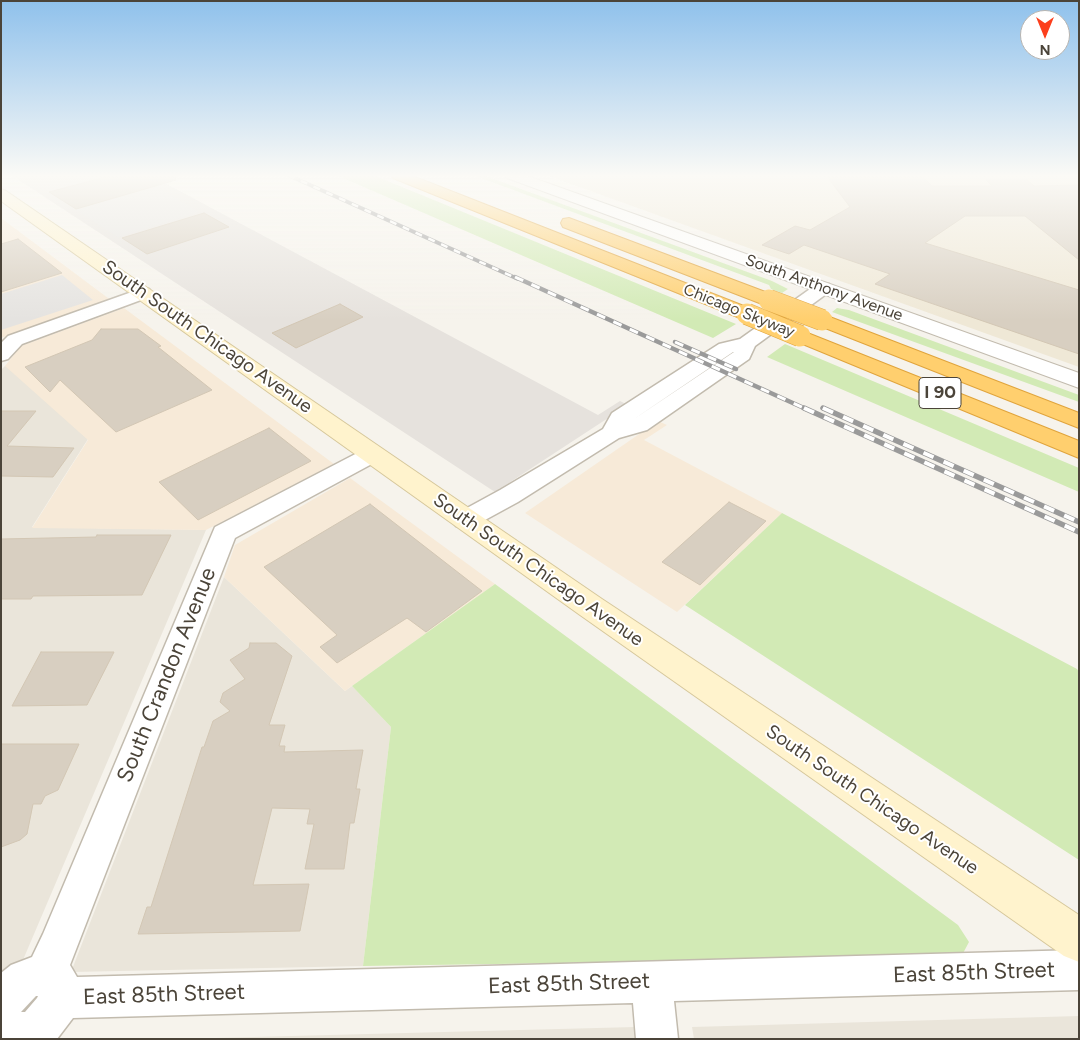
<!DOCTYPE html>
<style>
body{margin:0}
#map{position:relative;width:1080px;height:1040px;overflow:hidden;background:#f6f3ec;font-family:Figtree,sans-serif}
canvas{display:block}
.frame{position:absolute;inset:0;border:2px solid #4b4439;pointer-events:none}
.north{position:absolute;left:1020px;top:10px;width:50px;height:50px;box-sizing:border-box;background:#fff;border:1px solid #b7b4b0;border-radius:50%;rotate:180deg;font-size:14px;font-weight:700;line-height:20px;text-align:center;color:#4b4439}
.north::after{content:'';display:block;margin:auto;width:18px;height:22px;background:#fc3f1d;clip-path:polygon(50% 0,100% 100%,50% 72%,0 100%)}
</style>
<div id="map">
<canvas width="1080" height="1040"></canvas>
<div class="frame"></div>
<div class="north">N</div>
</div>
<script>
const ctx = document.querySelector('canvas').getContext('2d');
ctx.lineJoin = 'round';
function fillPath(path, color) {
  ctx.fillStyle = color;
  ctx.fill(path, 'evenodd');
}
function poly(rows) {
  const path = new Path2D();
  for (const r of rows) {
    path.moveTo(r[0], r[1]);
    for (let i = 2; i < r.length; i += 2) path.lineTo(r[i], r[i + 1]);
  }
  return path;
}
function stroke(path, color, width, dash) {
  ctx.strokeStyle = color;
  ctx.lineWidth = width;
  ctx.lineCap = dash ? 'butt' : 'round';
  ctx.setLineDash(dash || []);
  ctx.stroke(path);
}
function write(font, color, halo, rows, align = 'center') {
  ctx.font = font + ' Figtree,sans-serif';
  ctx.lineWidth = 4;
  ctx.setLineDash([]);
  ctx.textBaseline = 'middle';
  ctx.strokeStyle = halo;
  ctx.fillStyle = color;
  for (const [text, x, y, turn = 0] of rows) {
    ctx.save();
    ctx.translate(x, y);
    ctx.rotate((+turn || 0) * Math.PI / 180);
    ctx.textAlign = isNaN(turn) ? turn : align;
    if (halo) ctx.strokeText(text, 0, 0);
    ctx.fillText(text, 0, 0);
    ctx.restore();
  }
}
const residential = poly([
 [5,366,8,367,88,439,32,527,206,530,17,974,1,975,1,370],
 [224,577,345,691,352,686,391,727,363,966,71,972],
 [1079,1016,1079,1039,694,1039,692,1027],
 [635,1027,636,1039,177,1039]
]);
const commercial = poly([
 [1,218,112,301,1,338],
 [124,308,334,464,206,530,32,528,88,440,5,366,21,346],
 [658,421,667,425,644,440,782,513,677,612,525,513],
 [350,478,495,584,345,691,224,577,235,545]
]);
const industrial = poly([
 [11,175,150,175,598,415,620,401,628,405,495,492]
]);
const education = poly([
 [546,175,1079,175,1079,367]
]);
const green = poly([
 [336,175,373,175,736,324,713,338],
 [473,175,483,175,772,281,788,289,782,293,771,289,769,285],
 [837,308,849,310,1079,395,1079,402,832,312],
 [785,344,1079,468,1079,492,767,357],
 [782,513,1077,669,1079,672,1079,860,685,605],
 [495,584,958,925,969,942,961,957,363,966,391,727,352,686]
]);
const parking = poly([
 [156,187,199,212,118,237,76,210],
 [62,275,93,300,1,330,1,294]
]);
const building = poly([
 [113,175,175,175,176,180,76,209,49,192,113,175],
 [826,175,921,175,932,186,992,186,986,180,1027,180,1034,186,1079,185,1079,260,1025,216,965,216,925,243,1079,290,1079,354,875,284,890,274,804,245,789,254,762,245,795,226,810,230,850,207,826,175],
 [204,213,229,227,147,254,122,238,204,213],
 [18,239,62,273,1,292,1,244,18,239],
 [340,304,363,317,296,348,272,333,340,304],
 [101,329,138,329,161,346,158,347,212,390,116,432,60,380,50,392,25,367,92,340,101,329],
 [1,411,36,411,7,446,74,448,53,477,1,476,1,411],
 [269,428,311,461,198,520,159,482,269,428],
 [729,502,766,521,700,585,662,562,729,502],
 [370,504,482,591,426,632,407,618,337,663,320,647,337,635,264,567,370,504],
 [97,535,171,535,142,595,33,596,31,599,1,599,1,539,96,537,97,535],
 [250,643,276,643,292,656,269,725,285,725,279,746,285,746,284,752,363,750,356,789,360,789,354,823,350,823,344,869,305,869,314,824,307,824,310,809,272,808,253,885,309,884,300,931,138,934,147,907,151,907,202,747,204,747,213,721,230,711,220,702,223,693,245,679,230,660,249,648,250,643],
 [41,652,114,652,87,705,12,706,41,652],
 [1,744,79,744,58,790,45,796,41,804,33,804,27,834,20,840,1,847,1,744]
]);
const minor = poly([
 [823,283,829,284,832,288,829,292,755,346,749,359,647,430,619,438,518,502,474,526,465,529,456,526,452,520,456,514,500,490,603,429,612,413,719,344,740,339,817,284,823,283],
 [733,352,734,352,631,421,733,352],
 [143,288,149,289,152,293,149,297,22,344,8,359,1,361,1,343,8,336,143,288],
 [373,447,381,449,384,454,381,459,235,538,70,965,77,977,1079,950,1079,990,674,1001,678,1039,636,1039,633,1003,73,1018,57,1039,1,1039,1,973,11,965,32,957,43,934,215,527,365,449,373,447],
 [36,996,38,996,37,998,25,1012,21,1012,36,996]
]);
const tertiary = poly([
 [505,175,525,175,1079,373,1079,388,507,178,505,175]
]);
const secondary = poly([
 [1,189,6,191,602,599,1079,915,1079,962,1064,956,580,615,1,201,1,189]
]);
const motorway = poly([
 [391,175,410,175,754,310,757,314,754,318,747,320,740,318,393,178,391,175],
 [569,218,776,296,779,300,776,304,769,306,762,304,563,227,561,223,563,219,569,218],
 [822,314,1079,413,1079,428,815,324,812,320,815,316,822,314],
 [800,330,1079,441,1079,458,793,340,790,336,793,332,800,330]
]);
const railFar2 = poly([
 [288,175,518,279]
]);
const railFar1 = poly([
 [515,277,806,409],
 [675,342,736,369],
 [823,408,825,409]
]);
const rail = poly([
 [804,408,1079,532],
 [823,408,1079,522]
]);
const motorwayBridge = poly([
 [769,300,822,320],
 [747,314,800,336]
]);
const farStreetnames = [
 ["South Anthony Avenue",824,288,20],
 ["Chicago Skyway",739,311,22]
];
const shields = [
 [940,393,42]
];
const shieldNames = [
 ["I 90",940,393]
];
const streetNames = [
 ["South South Chicago Avenue",207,337,35],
 ["South South Chicago Avenue",538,570,35],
 ["South South Chicago Avenue",872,800,34]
];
const nearStreetnames = [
 ["South Crandon Avenue",167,675,-68],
 ["East 85th Street",974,973,-2],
 ["East 85th Street",569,984,-2],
 ["East 85th Street",164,995,-2]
];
fillPath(residential, '#eae5da');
fillPath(commercial, '#f7ead8');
fillPath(industrial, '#e6e2dd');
fillPath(education, '#efe8d6');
fillPath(green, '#d2eab5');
fillPath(parking, '#e5e3e0');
fillPath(building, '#d8cfc1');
stroke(building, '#d3c7b4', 1);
stroke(minor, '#c2bbae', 3);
stroke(tertiary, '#c2bbae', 2);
stroke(secondary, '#d6c79b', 2);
stroke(motorway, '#e0a43c', 2);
fillPath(minor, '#fff');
fillPath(tertiary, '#fff');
fillPath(secondary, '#fff3cd');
fillPath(motorway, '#ffcf6e');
stroke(railFar2, '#9a9a9a', 4);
stroke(railFar1, '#9a9a9a', 4.5);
stroke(rail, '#9a9a9a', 5.5);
stroke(railFar2, '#fff', 2.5, [7]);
stroke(railFar1, '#fff', 3, [9]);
stroke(rail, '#fff', 4, [11]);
stroke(motorwayBridge, '#e0a43c', 22, []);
stroke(motorwayBridge, '#ffcf6e', 21);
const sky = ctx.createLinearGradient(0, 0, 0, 320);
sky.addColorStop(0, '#8fc1ec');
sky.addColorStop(0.55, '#fbfaf6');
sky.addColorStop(1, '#fbfaf600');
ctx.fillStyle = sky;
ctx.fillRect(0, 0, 1080, 320);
write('16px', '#4b4439', '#fff', farStreetnames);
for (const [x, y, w] of shields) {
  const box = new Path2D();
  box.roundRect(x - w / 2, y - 15.5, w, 31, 4);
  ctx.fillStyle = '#fff';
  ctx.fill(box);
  stroke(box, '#4b4439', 1);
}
write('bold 18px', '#4b4439', null, shieldNames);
write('19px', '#4b4439', '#fff', streetNames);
write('22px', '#4b4439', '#fff', nearStreetnames);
</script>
